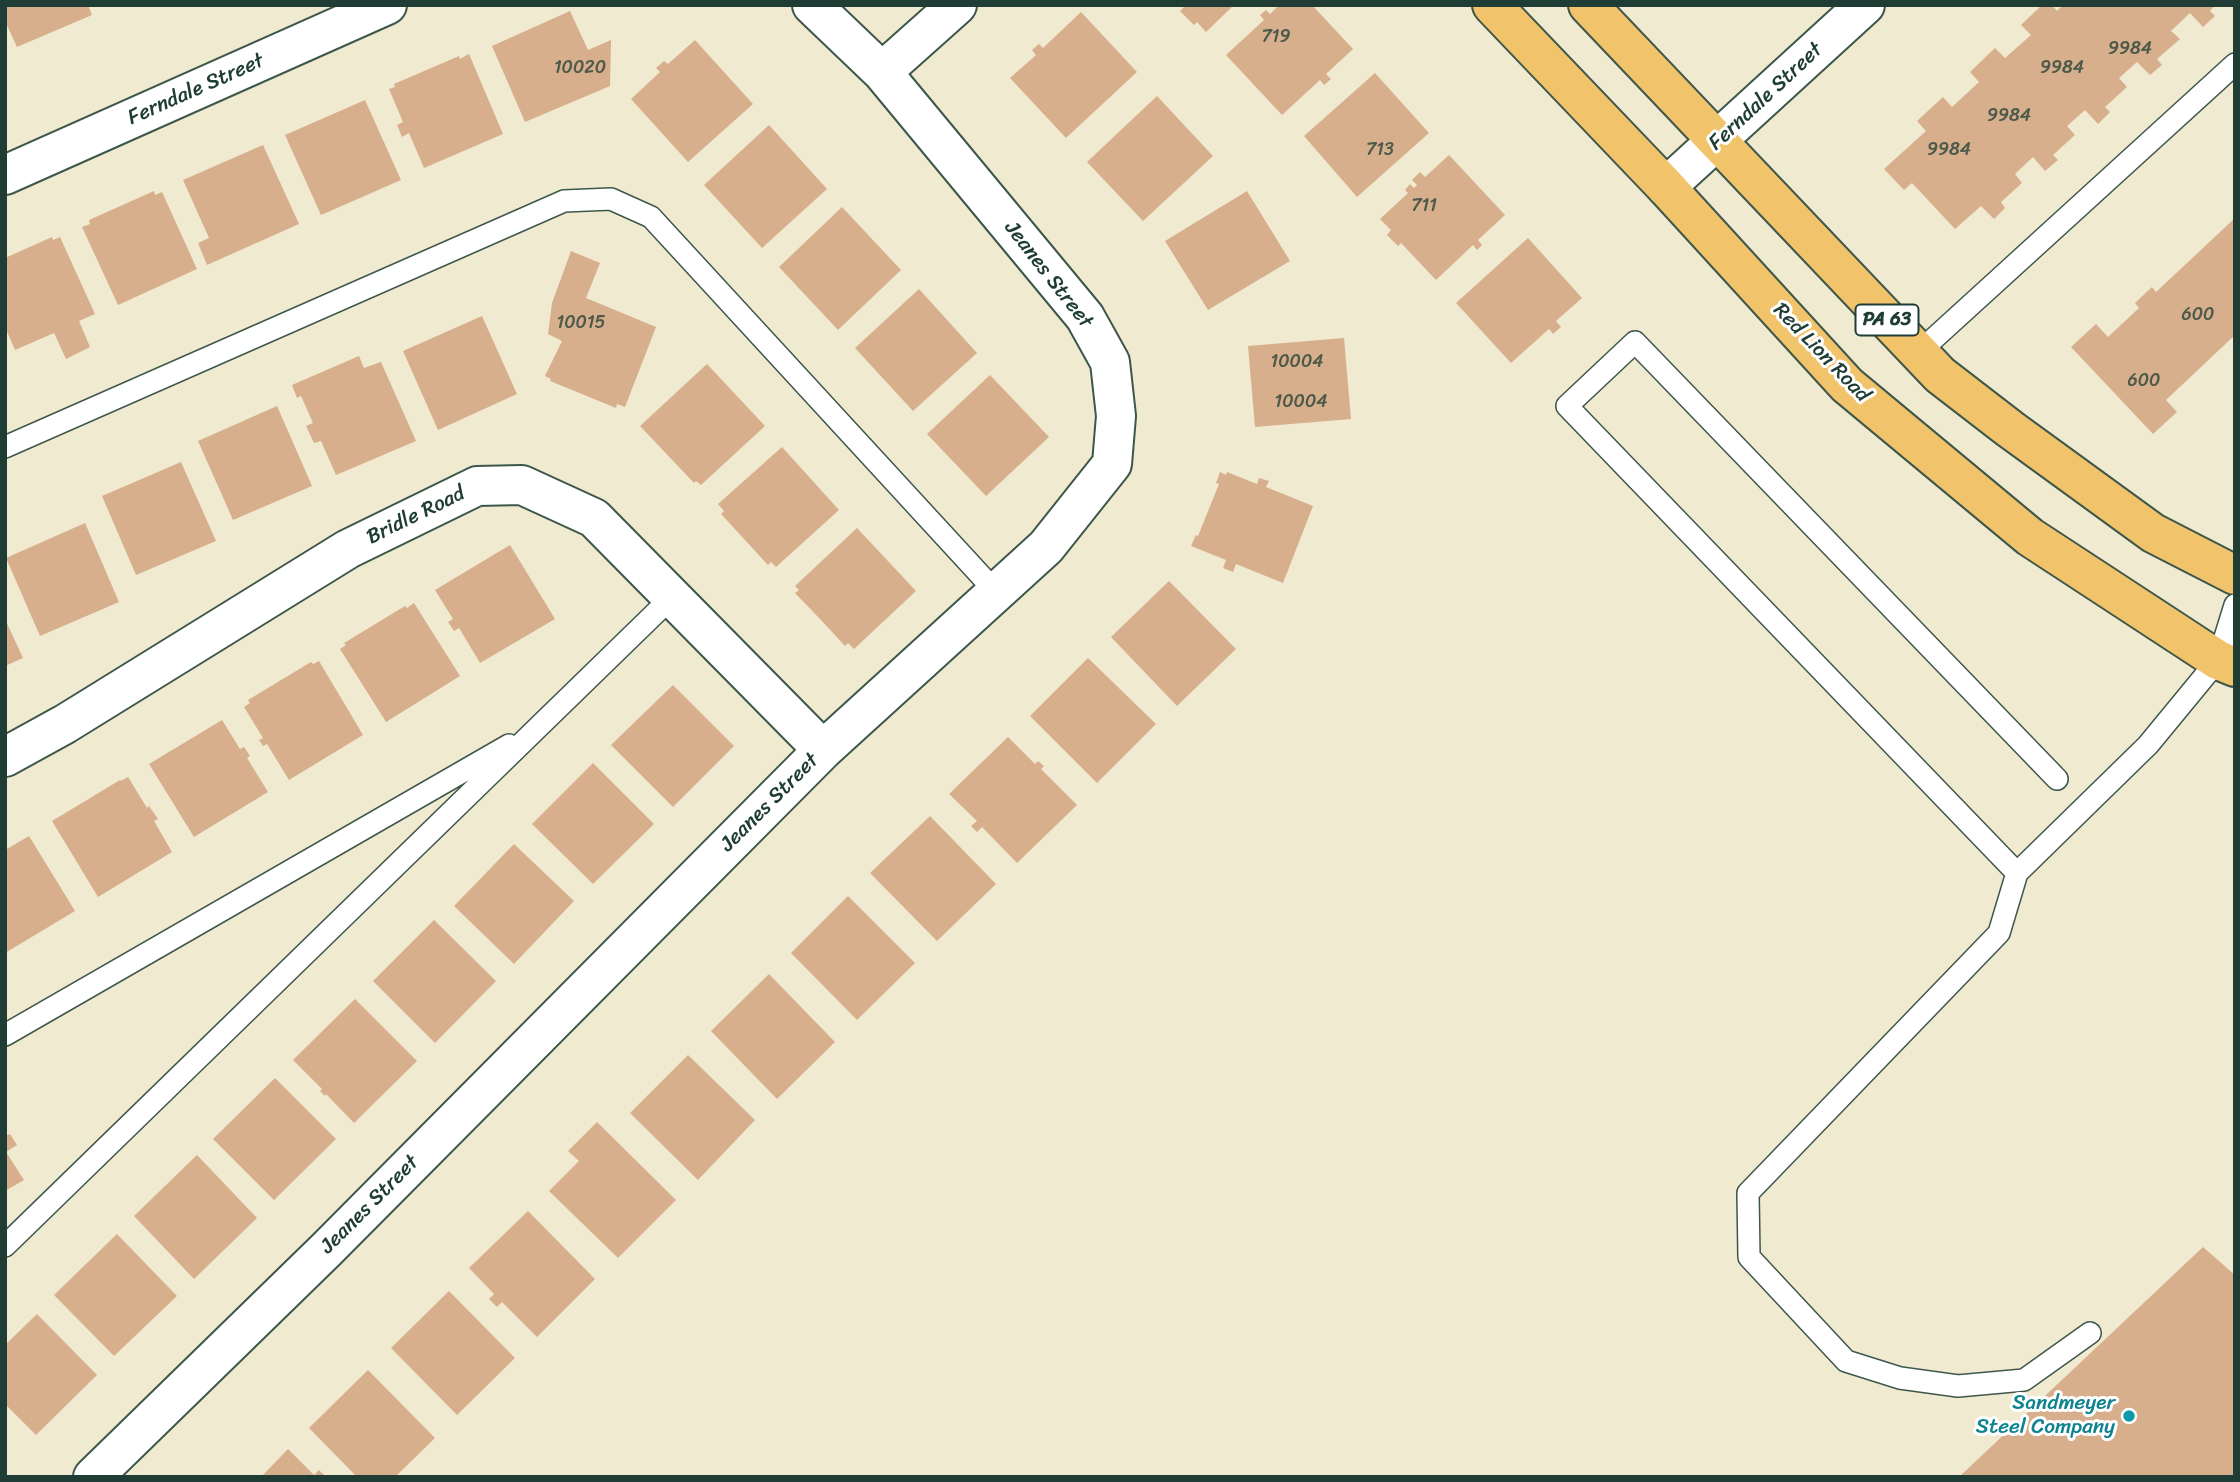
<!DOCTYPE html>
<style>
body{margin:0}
#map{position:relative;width:2240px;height:1482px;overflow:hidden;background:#f0ead0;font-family:Sriracha,sans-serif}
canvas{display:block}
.frame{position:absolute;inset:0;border:7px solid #1f3d34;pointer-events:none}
</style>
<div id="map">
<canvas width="2240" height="1482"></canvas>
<div class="frame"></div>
</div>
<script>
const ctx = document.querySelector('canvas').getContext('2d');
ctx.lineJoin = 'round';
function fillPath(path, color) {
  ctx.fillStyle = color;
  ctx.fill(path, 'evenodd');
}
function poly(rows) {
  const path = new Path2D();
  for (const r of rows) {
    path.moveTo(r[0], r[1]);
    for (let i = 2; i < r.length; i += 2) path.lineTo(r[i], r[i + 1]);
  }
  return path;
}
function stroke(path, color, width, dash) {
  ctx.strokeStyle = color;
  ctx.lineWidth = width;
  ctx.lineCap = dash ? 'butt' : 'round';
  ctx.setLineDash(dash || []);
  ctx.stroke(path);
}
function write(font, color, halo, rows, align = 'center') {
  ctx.font = font + ' Sriracha,sans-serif';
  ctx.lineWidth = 6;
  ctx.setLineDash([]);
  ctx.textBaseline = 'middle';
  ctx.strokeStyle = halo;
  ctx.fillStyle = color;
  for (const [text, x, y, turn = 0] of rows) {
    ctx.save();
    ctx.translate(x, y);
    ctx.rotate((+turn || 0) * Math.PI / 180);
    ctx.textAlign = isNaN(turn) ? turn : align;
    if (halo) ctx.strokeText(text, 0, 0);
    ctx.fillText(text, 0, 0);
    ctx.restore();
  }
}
const building = poly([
 [5,5,88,5,92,15,17,47,5,21],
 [1182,5,1234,5,1206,32,1197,22,1194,25,1180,11,1184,7],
 [1279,5,1312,5,1353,49,1326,74,1331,79,1324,85,1320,80,1282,115,1226,55,1264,20,1260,15,1266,10,1270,14],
 [2042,5,2052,5,2057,11,2063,5,2215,5,2210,11,2215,16,2203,27,2190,13,2171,31,2180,39,2157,59,2162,65,2150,75,2137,62,2119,78,2127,87,2105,107,2110,112,2098,124,2085,110,2067,126,2075,135,2053,155,2058,160,2045,171,2033,157,2015,174,2022,183,2001,202,2005,208,1994,219,1981,206,1955,229,1912,183,1904,190,1884,169,1926,131,1917,121,1943,97,1952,107,1979,82,1970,72,1995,48,2005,58,2031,35,2021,25],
 [570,11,588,50,611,40,610,86,525,122,492,46],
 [1081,12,1137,72,1066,138,1010,78,1036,55,1032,50,1039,44,1043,48],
 [695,40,753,104,688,162,631,99,660,72,656,68,664,61,668,64],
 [469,54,503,134,424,168,409,133,402,137,397,125,403,122,389,89,395,87,394,84,459,56,460,59],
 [1375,73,1429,133,1357,197,1304,136],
 [1157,96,1213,156,1143,221,1087,162],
 [365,100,401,180,321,215,285,135],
 [769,125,827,189,762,248,704,185],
 [263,145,299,224,207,265,198,243,209,238,183,180],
 [1449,155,1505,215,1478,240,1482,245,1477,250,1473,245,1436,280,1401,243,1398,246,1387,235,1391,230,1380,219,1408,193,1405,190,1410,184,1414,188,1417,185,1412,180,1420,172,1425,177],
 [154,191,155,195,162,192,197,269,118,305,82,227,90,224,89,220],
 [1247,191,1290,261,1208,310,1165,241],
 [842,207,901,270,838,330,779,267],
 [2235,218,2235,335,2166,400,2177,412,2153,434,2071,347,2096,324,2108,337,2139,308,2135,303,2152,287,2156,292],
 [52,237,53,240,60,237,95,314,79,321,90,347,66,359,54,333,15,350,5,327,5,258],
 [1528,238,1582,298,1556,321,1561,327,1553,334,1549,329,1511,363,1456,303],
 [571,251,600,263,586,298,656,327,625,407,617,404,616,408,550,381,551,379,545,376,562,341,548,334,552,303],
 [919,289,977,353,913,411,855,348],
 [482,316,517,394,438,430,403,351],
 [1344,338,1351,419,1255,427,1248,346],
 [359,356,364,368,381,362,416,441,336,475,321,441,314,443,306,426,313,423,301,396,297,398,292,385],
 [707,364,765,426,701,485,696,481,694,483,640,426],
 [990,375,1049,437,986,496,927,434],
 [277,406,312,486,233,520,198,441],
 [782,447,839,510,776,567,771,562,768,565,721,514,724,511,718,504],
 [181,462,216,541,136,575,102,496],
 [1220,472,1226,475,1227,472,1257,484,1259,478,1269,481,1266,487,1313,506,1283,583,1236,564,1233,572,1223,568,1226,560,1191,546,1196,535,1198,536,1219,484,1216,483],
 [85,523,119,602,40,636,6,558],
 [857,528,916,591,854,649,848,643,845,646,821,620,795,593,799,590,795,586],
 [510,545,555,619,480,663,459,628,454,631,448,622,453,619,435,590],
 [1169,581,1236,649,1177,706,1111,637],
 [414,603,460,676,386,722,340,649,346,645,344,643,405,606,407,608],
 [5,619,23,658,5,666],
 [1088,658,1156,724,1097,783,1030,716],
 [319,661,363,735,289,780,267,744,263,746,259,740,263,738,244,707,250,703,248,700,311,662,313,664],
 [673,685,734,746,673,807,611,745],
 [222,720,240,749,244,747,250,756,247,758,268,792,194,837,149,764],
 [1008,737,1035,764,1038,761,1044,766,1041,769,1077,805,1017,863,982,827,977,832,971,826,977,821,949,794],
 [593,763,654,824,593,884,532,824],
 [128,777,147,808,149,806,158,819,154,821,172,852,98,897,52,821,120,780,121,781],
 [930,816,996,884,937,941,870,873],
 [29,836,75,911,5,953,5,850],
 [514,844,574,901,514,964,454,906],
 [848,896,915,963,857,1020,791,953],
 [434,920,496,981,435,1043,373,981],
 [769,974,835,1042,777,1099,711,1031],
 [355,999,417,1061,354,1123,326,1094,325,1096,320,1091,322,1089,293,1060],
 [688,1055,755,1120,698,1180,630,1113],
 [275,1078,336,1139,274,1200,213,1139],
 [597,1122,676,1200,618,1258,549,1191,579,1161,568,1151],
 [10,1134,17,1145,6,1152,24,1180,5,1191,5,1136],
 [197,1155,257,1218,194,1279,134,1216],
 [528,1211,595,1279,537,1337,502,1302,497,1307,489,1299,494,1294,469,1268],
 [117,1234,177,1296,114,1356,54,1295],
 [2203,1247,2235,1275,2235,1477,1959,1477],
 [449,1291,515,1358,457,1415,391,1348],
 [37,1314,97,1375,36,1435,5,1404,5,1345],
 [368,1370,435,1438,395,1477,357,1477,309,1428],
 [288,1449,314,1475,319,1470,326,1477,261,1477]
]);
const service = poly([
 [1918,353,2235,64],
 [5,447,564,201,611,199,651,217,996,592],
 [2057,779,1635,342,1567,406,2017,873,2148,745,2218,660,2235,605],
 [2017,873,1999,933,1748,1193,1749,1257,1846,1361,1900,1378,1958,1386,2024,1380,2090,1333],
 [5,1035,509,745],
 [5,1246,673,596]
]);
const minor = poly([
 [882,72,957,5],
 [5,175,387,5],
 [1666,187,1865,5],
 [5,757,65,724,348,549,477,486,522,485,594,518,823,750],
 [93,1477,326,1250,823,750,1046,547,1112,464,1116,416,1110,362,1085,317,882,72,812,5]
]);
const primary = poly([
 [1492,5,1666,187,1847,385,2030,537,2218,660,2235,667],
 [1588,5,1940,375,2010,429,2153,533,2235,575]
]);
const markers = [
 [2129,1416,7,"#0f9aa8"]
];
const numberNames = [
 ["719",1276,37],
 ["9984",2130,49],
 ["10020",580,68],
 ["9984",2062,68],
 ["9984",2009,116],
 ["713",1380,150],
 ["9984",1949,150],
 ["711",1424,206],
 ["600",2198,315],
 ["10015",581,323],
 ["10004",1297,362],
 ["600",2144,381],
 ["10004",1301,402]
];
const shields = [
 [1887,320,63]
];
const shieldNames = [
 ["PA 63",1887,320]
];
const streetNames = [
 ["Ferndale Street",196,90,-24],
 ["Ferndale Street",1766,97,-43],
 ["Jeanes Street",1048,275,52],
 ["Red Lion Road",1821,353,46],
 ["Bridle Road",416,516,-26],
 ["Jeanes Street",770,803,-45],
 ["Jeanes Street",370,1205,-45]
];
const cultureNames = [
 ["Sandmeyer",2115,1404],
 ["Steel Company",2115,1428]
];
fillPath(building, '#d7af8d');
stroke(service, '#3e574b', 24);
stroke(minor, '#3e574b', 42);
stroke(primary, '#3e574b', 42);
stroke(service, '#fff', 21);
stroke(minor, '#fff', 38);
stroke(primary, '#f1c36a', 38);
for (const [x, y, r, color] of markers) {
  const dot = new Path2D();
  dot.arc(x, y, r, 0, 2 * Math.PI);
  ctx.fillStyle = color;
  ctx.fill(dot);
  stroke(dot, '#fff', 2.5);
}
write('18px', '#4d5a4a', null, numberNames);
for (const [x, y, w] of shields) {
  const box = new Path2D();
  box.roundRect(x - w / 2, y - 15.5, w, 31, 5);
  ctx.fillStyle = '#fff';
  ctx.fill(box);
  stroke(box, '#1f3d34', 2);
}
write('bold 19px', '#1f3d34', null, shieldNames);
write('21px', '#1f3d34', '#fff', streetNames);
write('21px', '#0d838f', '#fff', cultureNames, 'right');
</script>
